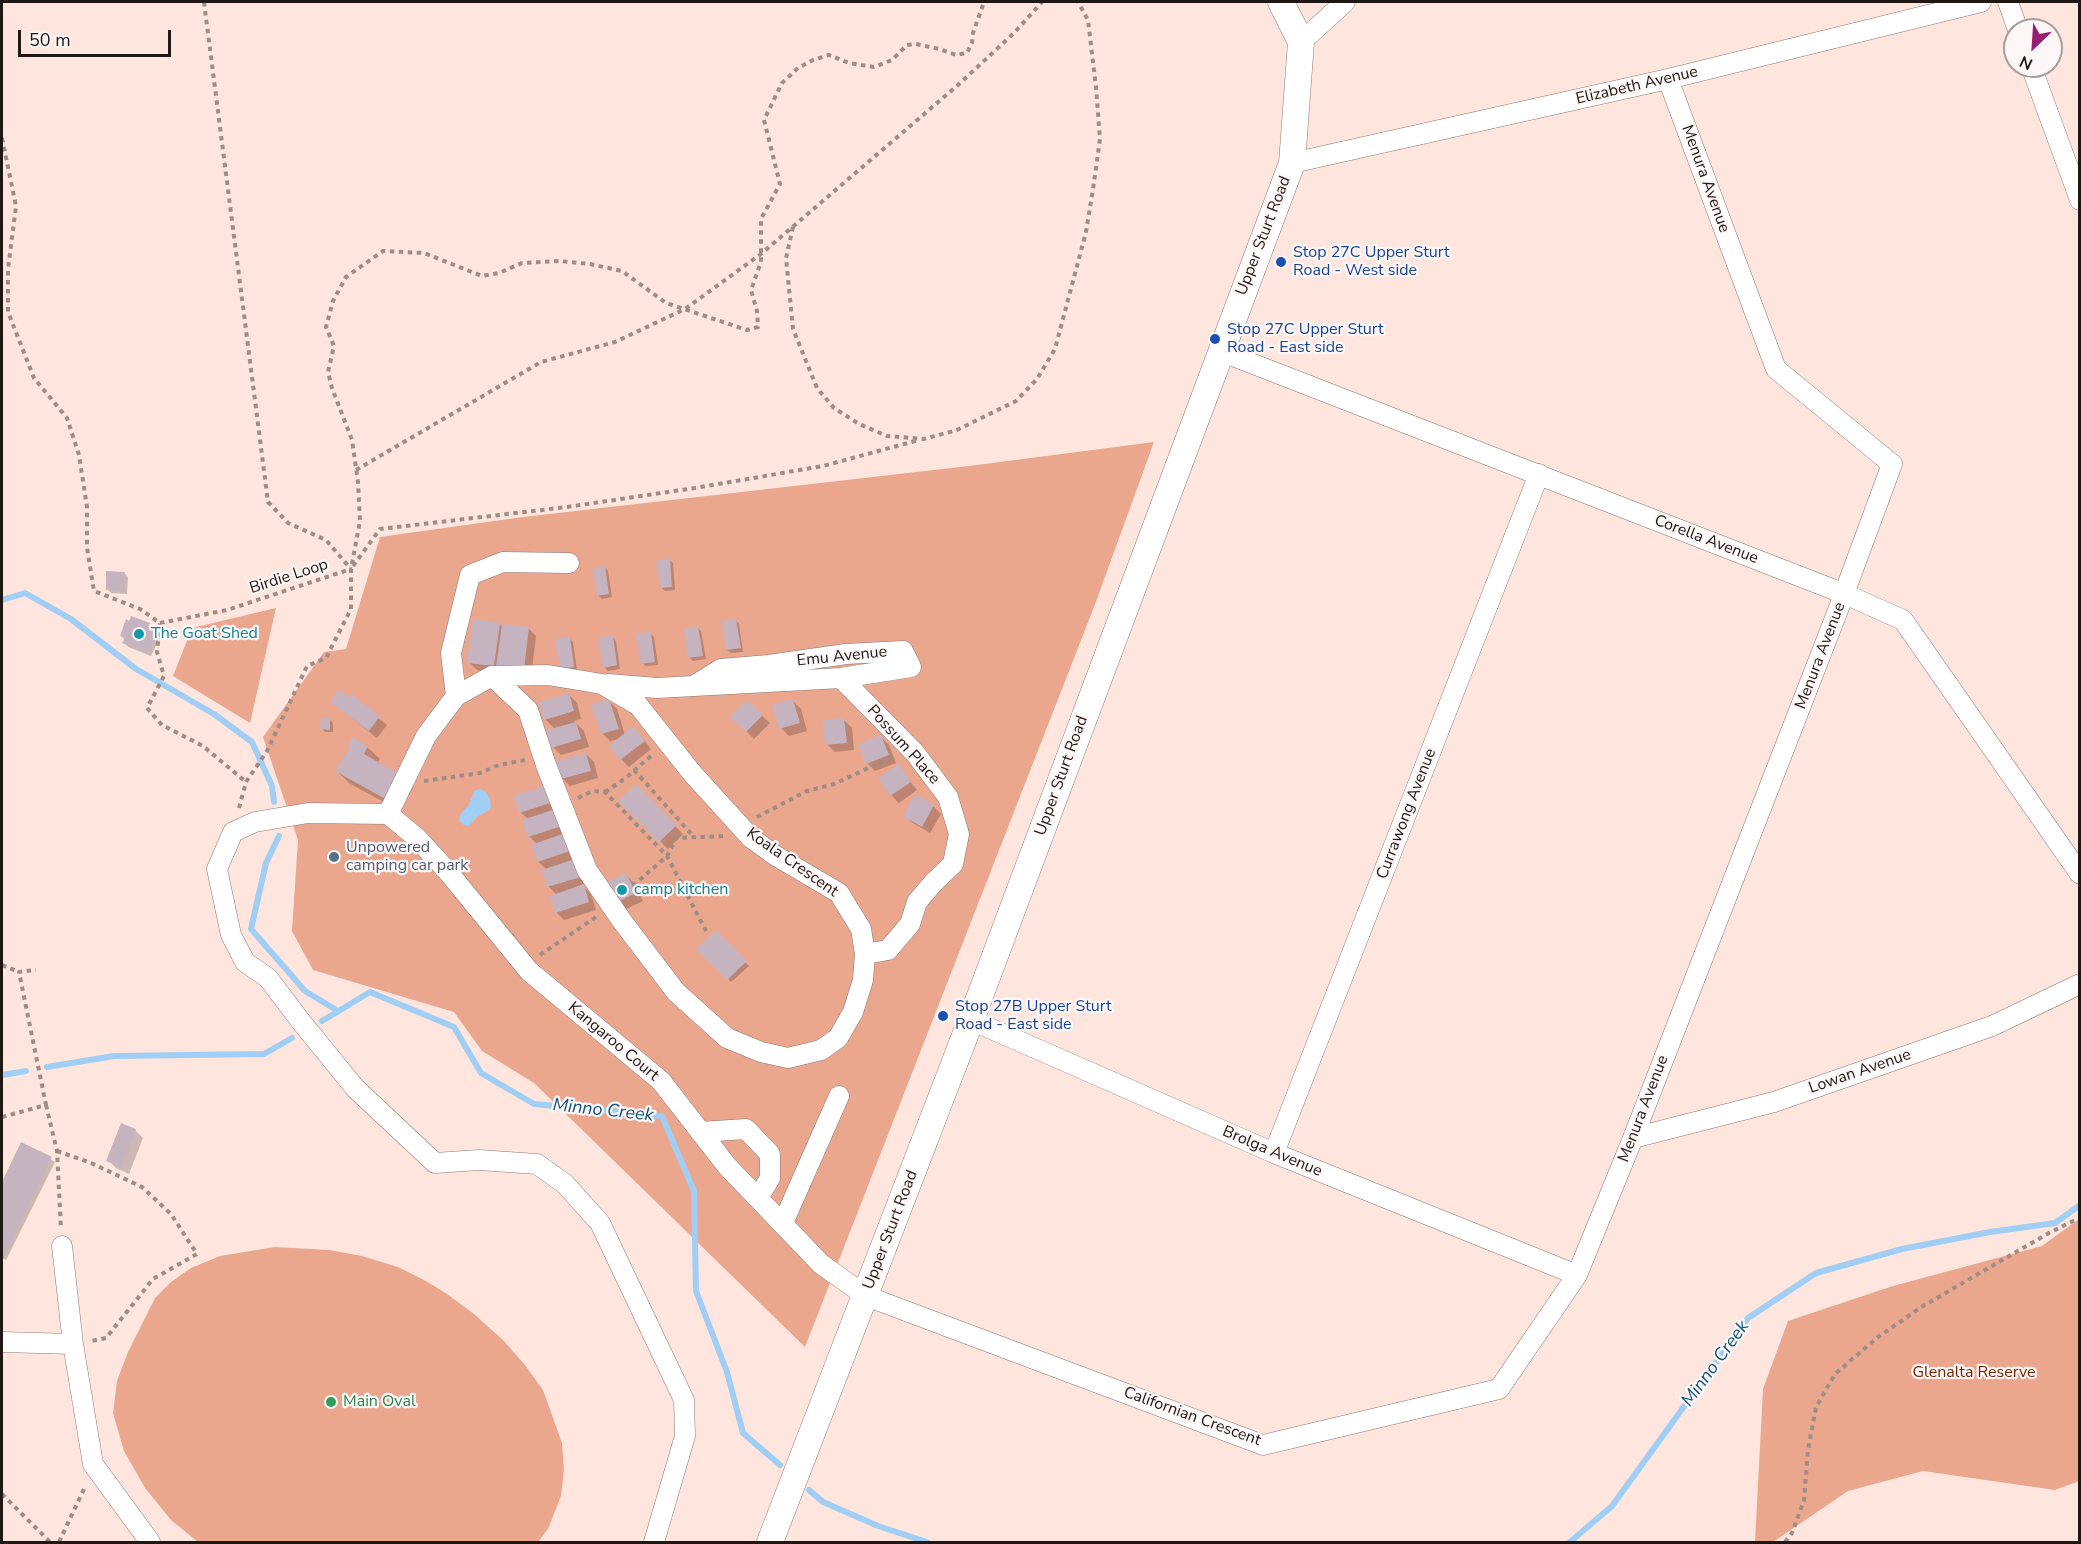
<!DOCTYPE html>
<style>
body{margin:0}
#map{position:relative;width:2081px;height:1544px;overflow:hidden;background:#fee6de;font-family:"Nunito Sans",sans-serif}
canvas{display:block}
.frame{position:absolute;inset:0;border:3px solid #1f1714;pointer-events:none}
.north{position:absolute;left:2003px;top:18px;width:60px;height:60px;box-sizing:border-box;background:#fdf8f7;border:2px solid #a49e9c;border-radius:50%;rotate:205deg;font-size:16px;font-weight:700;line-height:24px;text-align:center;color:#1f1714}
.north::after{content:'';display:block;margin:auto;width:21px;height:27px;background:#991c73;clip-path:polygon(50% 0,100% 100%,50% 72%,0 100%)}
.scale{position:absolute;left:18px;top:30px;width:153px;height:27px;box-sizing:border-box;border:3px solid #1f1714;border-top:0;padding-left:8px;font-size:18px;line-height:21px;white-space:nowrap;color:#1f1714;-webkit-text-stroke:4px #fdf8f7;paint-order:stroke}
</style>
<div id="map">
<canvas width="2081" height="1544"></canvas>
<div class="frame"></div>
<div class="north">N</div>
<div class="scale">50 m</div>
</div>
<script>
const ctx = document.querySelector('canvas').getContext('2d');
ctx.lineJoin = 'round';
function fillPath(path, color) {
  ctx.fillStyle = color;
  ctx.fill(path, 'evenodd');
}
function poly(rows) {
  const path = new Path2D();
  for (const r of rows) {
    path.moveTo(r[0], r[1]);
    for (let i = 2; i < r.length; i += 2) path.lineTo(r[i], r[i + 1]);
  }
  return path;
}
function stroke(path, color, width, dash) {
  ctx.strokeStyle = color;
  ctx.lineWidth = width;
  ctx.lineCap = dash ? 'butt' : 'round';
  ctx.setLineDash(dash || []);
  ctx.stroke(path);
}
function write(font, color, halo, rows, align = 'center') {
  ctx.font = font + ' "Nunito Sans",sans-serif';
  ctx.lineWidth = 4.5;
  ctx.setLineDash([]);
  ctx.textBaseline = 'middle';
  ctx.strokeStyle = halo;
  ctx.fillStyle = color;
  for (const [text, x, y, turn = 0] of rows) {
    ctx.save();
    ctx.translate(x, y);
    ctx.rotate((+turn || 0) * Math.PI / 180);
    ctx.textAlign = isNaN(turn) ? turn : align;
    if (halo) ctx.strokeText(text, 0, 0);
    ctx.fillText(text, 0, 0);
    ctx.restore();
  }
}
const green = poly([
 [1154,442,1094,607,805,1347,534,1083,482,1051,454,1012,313,970,292,931,298,840,263,737,324,652,346,649,380,537,523,517,969,466],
 [276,608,250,723,173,676,192,628],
 [2079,1219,2079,1481,2055,1490,1923,1471,1848,1491,1773,1542,1755,1542,1763,1389,1788,1321,1893,1286,2042,1246],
 [275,1247,329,1250,362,1256,398,1267,426,1281,447,1294,474,1314,504,1341,525,1365,543,1390,562,1443,564,1470,561,1496,548,1529,538,1542,198,1542,171,1520,145,1488,124,1451,113,1413,117,1381,128,1352,155,1298,171,1282,191,1268,220,1256]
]);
const water = poly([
 [480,789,486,792,490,800,491,807,488,811,478,816,470,825,465,826,459,821,461,813,468,806,475,790]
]);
const shadow = poly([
 [669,560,673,563,675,590,665,591,661,587],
 [604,567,608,571,612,597,602,599,598,595],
 [124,573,128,577,127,594,111,593,107,589],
 [735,620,739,624,743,652,731,653,727,650],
 [149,624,152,628,151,631,160,637,151,656,128,647,122,636],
 [499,624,503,628,528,628,536,636,531,678,477,670,469,662],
 [698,628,701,631,706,659,693,661,690,658],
 [650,633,654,637,658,665,646,666,642,663],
 [612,637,616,641,620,669,608,671,604,667],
 [569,638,573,642,577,670,565,672],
 [569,695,577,703,581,719,574,721,584,731,589,747,561,755,553,747,555,729,545,719],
 [352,697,387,725,377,738,332,702,349,700],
 [609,701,617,709,625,735,641,736,651,749,629,767,621,759,620,739,610,741,602,733],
 [793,701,801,709,807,731,789,736,781,728],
 [747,702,770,723,754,739,732,717],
 [330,720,333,723,333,732,325,732,322,728],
 [844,720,852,728,854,750,835,752,827,744],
 [881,737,889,745,896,763,875,771,867,763],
 [367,747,380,759,377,763,400,776,413,788,400,811,349,783,337,771],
 [586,754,594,762,598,778,570,786,562,778],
 [898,766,917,790,899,803,891,795],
 [547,786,588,884,583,886,591,894,596,910,564,920,556,912,557,895,549,887,544,871,547,870,538,861,537,844,529,836,528,819,520,812],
 [636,786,683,834,668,849,620,801],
 [933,806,941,814,930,833,913,823,905,815],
 [626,875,634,883,643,901,626,909,618,902],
 [716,932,749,966,731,982,699,949],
 [135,1130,143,1138,129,1174,116,1168,108,1160],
 [22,1144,55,1162,6,1260,2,1258,2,1186]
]);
const stream = poly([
 [2,600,25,593,71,619,136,669,214,714,252,742,272,786,274,802],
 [279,836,266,863,251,929,305,991,338,1011],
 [322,1021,370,992,454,1027,481,1073,534,1104,662,1116,694,1191,696,1291,727,1372,743,1433,780,1465],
 [47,1067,114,1056,264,1054,292,1038],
 [2,1075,26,1071],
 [809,1490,823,1502,878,1526,927,1542],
 [1570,1542,1612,1506,1748,1318,1816,1273,1902,1249,1990,1232,2055,1223,2080,1205]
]);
const building = poly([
 [670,558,672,587,660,588,657,560],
 [605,566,609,594,597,596,593,568],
 [106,571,125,572,124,591,106,590],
 [131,616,150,623,147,628,158,632,148,654,122,643,125,638,120,636,126,619,129,621],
 [473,619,500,623,494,666,467,663],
 [736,619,741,648,726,650,722,621],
 [502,624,529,627,524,670,496,667],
 [698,626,703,656,688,658,684,629],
 [651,632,655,662,641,664,636,634],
 [613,635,617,665,603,668,598,638],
 [570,637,574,667,560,669,555,639],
 [339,690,349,697,351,694,380,716,369,731,330,702],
 [569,693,574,711,544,720,539,702],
 [609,699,619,729,601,734,591,704],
 [793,699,800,723,779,729,772,705],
 [747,700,763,715,746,732,730,717],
 [321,717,330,718,330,730,320,729],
 [844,718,847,743,825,745,823,720],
 [576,722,581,739,551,748,546,730],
 [633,726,645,741,620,760,609,746],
 [881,735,889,755,866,764,858,744],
 [352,737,368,746,364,754,401,775,387,800,335,771,351,746,348,745],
 [586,753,591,771,561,779,556,761],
 [899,764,911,782,890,796,878,778],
 [636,784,677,825,659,842,618,801],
 [547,785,553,802,519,813,513,796],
 [915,794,934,805,922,827,903,816],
 [556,809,562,826,528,837,522,820],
 [565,833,570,851,537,862,531,845],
 [575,859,581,877,547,887,542,870],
 [626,873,636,893,617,902,607,882],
 [584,884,589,902,555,913,550,896],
 [716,930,747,961,727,980,696,949],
 [121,1123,136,1129,121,1167,106,1161],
 [21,1142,52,1157,2,1259,2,1182]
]);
const path = poly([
 [204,2,268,502,288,523,326,540,351,569],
 [2,138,16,206,8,269,8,312,34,378,67,418,79,455,87,507,87,548,94,591,140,609,160,623,157,652,164,676,147,708,162,725,203,746,246,782],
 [793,227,786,258,793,329,817,388,834,408,859,424,887,436,924,439,957,430,1016,401,1037,379,1055,349,1086,232,1093,189,1100,139,1096,87,1088,20,1078,2],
 [356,470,541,362,615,342,685,309,761,254,958,85,1014,33,1042,2],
 [353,566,380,529,567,507,695,488,823,466,919,440],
 [160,623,227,610,351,569],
 [634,770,695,838],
 [424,781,480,773,499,765,525,760],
 [605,792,626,778,653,754],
 [578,798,592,791,605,792,667,856,707,933],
 [239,808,246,782,267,751,307,666,326,658,351,609,351,569,360,521,358,482,352,440,332,388,328,372,334,346,326,327,333,301,346,277,383,251,424,253,482,276,499,273,522,263,559,261,590,264,622,271,666,303,747,330,758,327,757,311,751,290,761,262,761,219,780,184,764,120,782,83,798,68,813,60,829,55,849,63,874,67,892,60,907,45,916,44,939,49,956,55,967,53,972,43,973,33,984,2],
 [757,817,807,791,834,784,892,757],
 [633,886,667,856,676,838,725,836],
 [540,955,596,917],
 [2,965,19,972],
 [46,1105,57,1151,61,1229],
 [2,1117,46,1105,19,972,36,970],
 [57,1151,91,1163,142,1187,171,1214,197,1254,153,1279,106,1338,91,1341],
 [2,1494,50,1542],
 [59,1542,85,1487],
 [1785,1542,1792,1533,1804,1500,1808,1450,1816,1407,1835,1374,1878,1337,1923,1306,2049,1233,2073,1221,2080,1219]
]);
const minor = poly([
 [2008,2,2018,30],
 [1301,42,1345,2],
 [2031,66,2080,200],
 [1292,163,1668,79,1981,2],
 [1220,351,1845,594,1903,620,2080,874],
 [841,678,915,753,948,797,959,834,953,864,933,883,917,902,910,924,888,950,865,954],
 [608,684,657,688,841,678,911,667,903,651,846,654,769,665,721,669,695,685],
 [456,696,451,653,470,575,503,562,569,563],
 [388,814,417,838,449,873,529,971,661,1081,727,1166,821,1264,866,1296,1263,1445,1499,1389,1577,1275,1633,1138,1840,605,1892,464,1776,369,1668,79],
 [388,814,426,736,456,696,492,676,548,675,602,684,638,705,692,773,751,838,776,856,839,893,861,929,865,954,863,980,853,1012,838,1038,821,1050,788,1058,761,1052,727,1038,676,992,622,921,587,870,546,765,528,710,492,676],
 [388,814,308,813,255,822,233,832,217,869,231,935,245,962,268,978,299,1019,355,1088,435,1163,479,1160,537,1164,565,1184,600,1223,684,1400,685,1436,654,1542],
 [971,1020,1274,1153,1577,1275],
 [700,1132,746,1129,770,1154,770,1178,758,1198],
 [1633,1138,1774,1102,1992,1026,2080,984],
 [1274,1153,1539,474],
 [783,1223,839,1096],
 [62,1246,73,1344,93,1464,150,1542],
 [2,1342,73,1344]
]);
const major = poly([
 [770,1542,971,1020,1292,163,1301,42,1281,2]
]);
const markers = [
 [1281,262,6,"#1a4fb4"],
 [1215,339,6,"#1a4fb4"],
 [139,634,6,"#0f9aa8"],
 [334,857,6,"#5c6f8a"],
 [622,890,6,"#0f9aa8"],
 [943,1016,6,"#1a4fb4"],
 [331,1402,6,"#2e9e5b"]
];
const streetNames = [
 ["Elizabeth Avenue",1637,86,-13],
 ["Menura Avenue",1705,179,70],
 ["Upper Sturt Road",1264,236,-69],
 ["Corella Avenue",1706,540,21],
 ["Birdie Loop",289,577,-18],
 ["Menura Avenue",1821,656,-69],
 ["Emu Avenue",842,657,-6],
 ["Possum Place",903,745,48],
 ["Upper Sturt Road",1062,776,-70],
 ["Currawong Avenue",1407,814,-69],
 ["Koala Crescent",792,863,35],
 ["Kangaroo Court",613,1042,40],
 ["Lowan Avenue",1860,1072,-19],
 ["Menura Avenue",1644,1109,-69],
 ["Brolga Avenue",1272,1152,23],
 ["Upper Sturt Road",891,1230,-69],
 ["Californian Crescent",1192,1417,20]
];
const transitNames = [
 ["Stop 27C Upper Sturt",1293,253],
 ["Road - West side",1293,271],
 ["Stop 27C Upper Sturt",1227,330],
 ["Road - East side",1227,348],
 ["Stop 27B Upper Sturt",955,1007],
 ["Road - East side",955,1025]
];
const cultureNames = [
 ["The Goat Shed",151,634],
 ["camp kitchen",634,890]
];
const serviceNames = [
 ["Unpowered",346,848],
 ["camping car park",346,866]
];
const parkNames = [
 ["Glenalta Reserve",1974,1373]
];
const leisureNames = [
 ["Main Oval",343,1402]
];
const waterNames = [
 ["Minno Creek",603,1111,6],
 ["Minno Creek",1716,1364,-54]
];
fillPath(green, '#eba68e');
fillPath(water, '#a0cef5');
fillPath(shadow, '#0003');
stroke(stream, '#a0cef5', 6);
fillPath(building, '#c5b3c0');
stroke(minor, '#8d7871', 21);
stroke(major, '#8d7871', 27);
stroke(path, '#9e8d87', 4, [4.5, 4.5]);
stroke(minor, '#fff', 20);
stroke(major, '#fff', 26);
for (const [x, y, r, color] of markers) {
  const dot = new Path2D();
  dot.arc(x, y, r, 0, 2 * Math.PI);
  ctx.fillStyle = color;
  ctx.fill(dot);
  stroke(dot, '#fdf8f7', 2);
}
write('16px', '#1f1714', '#fdf8f7', streetNames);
write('16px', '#164399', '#fdf8f7', transitNames, 'left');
write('16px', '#0d838f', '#fdf8f7', cultureNames, 'left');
write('16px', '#4e5e75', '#fdf8f7', serviceNames, 'left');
write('16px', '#742300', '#fdf8f7', parkNames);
write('16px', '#27864d', '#fdf8f7', leisureNames, 'left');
write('italic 18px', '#0e527f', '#fdf8f7', waterNames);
</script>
